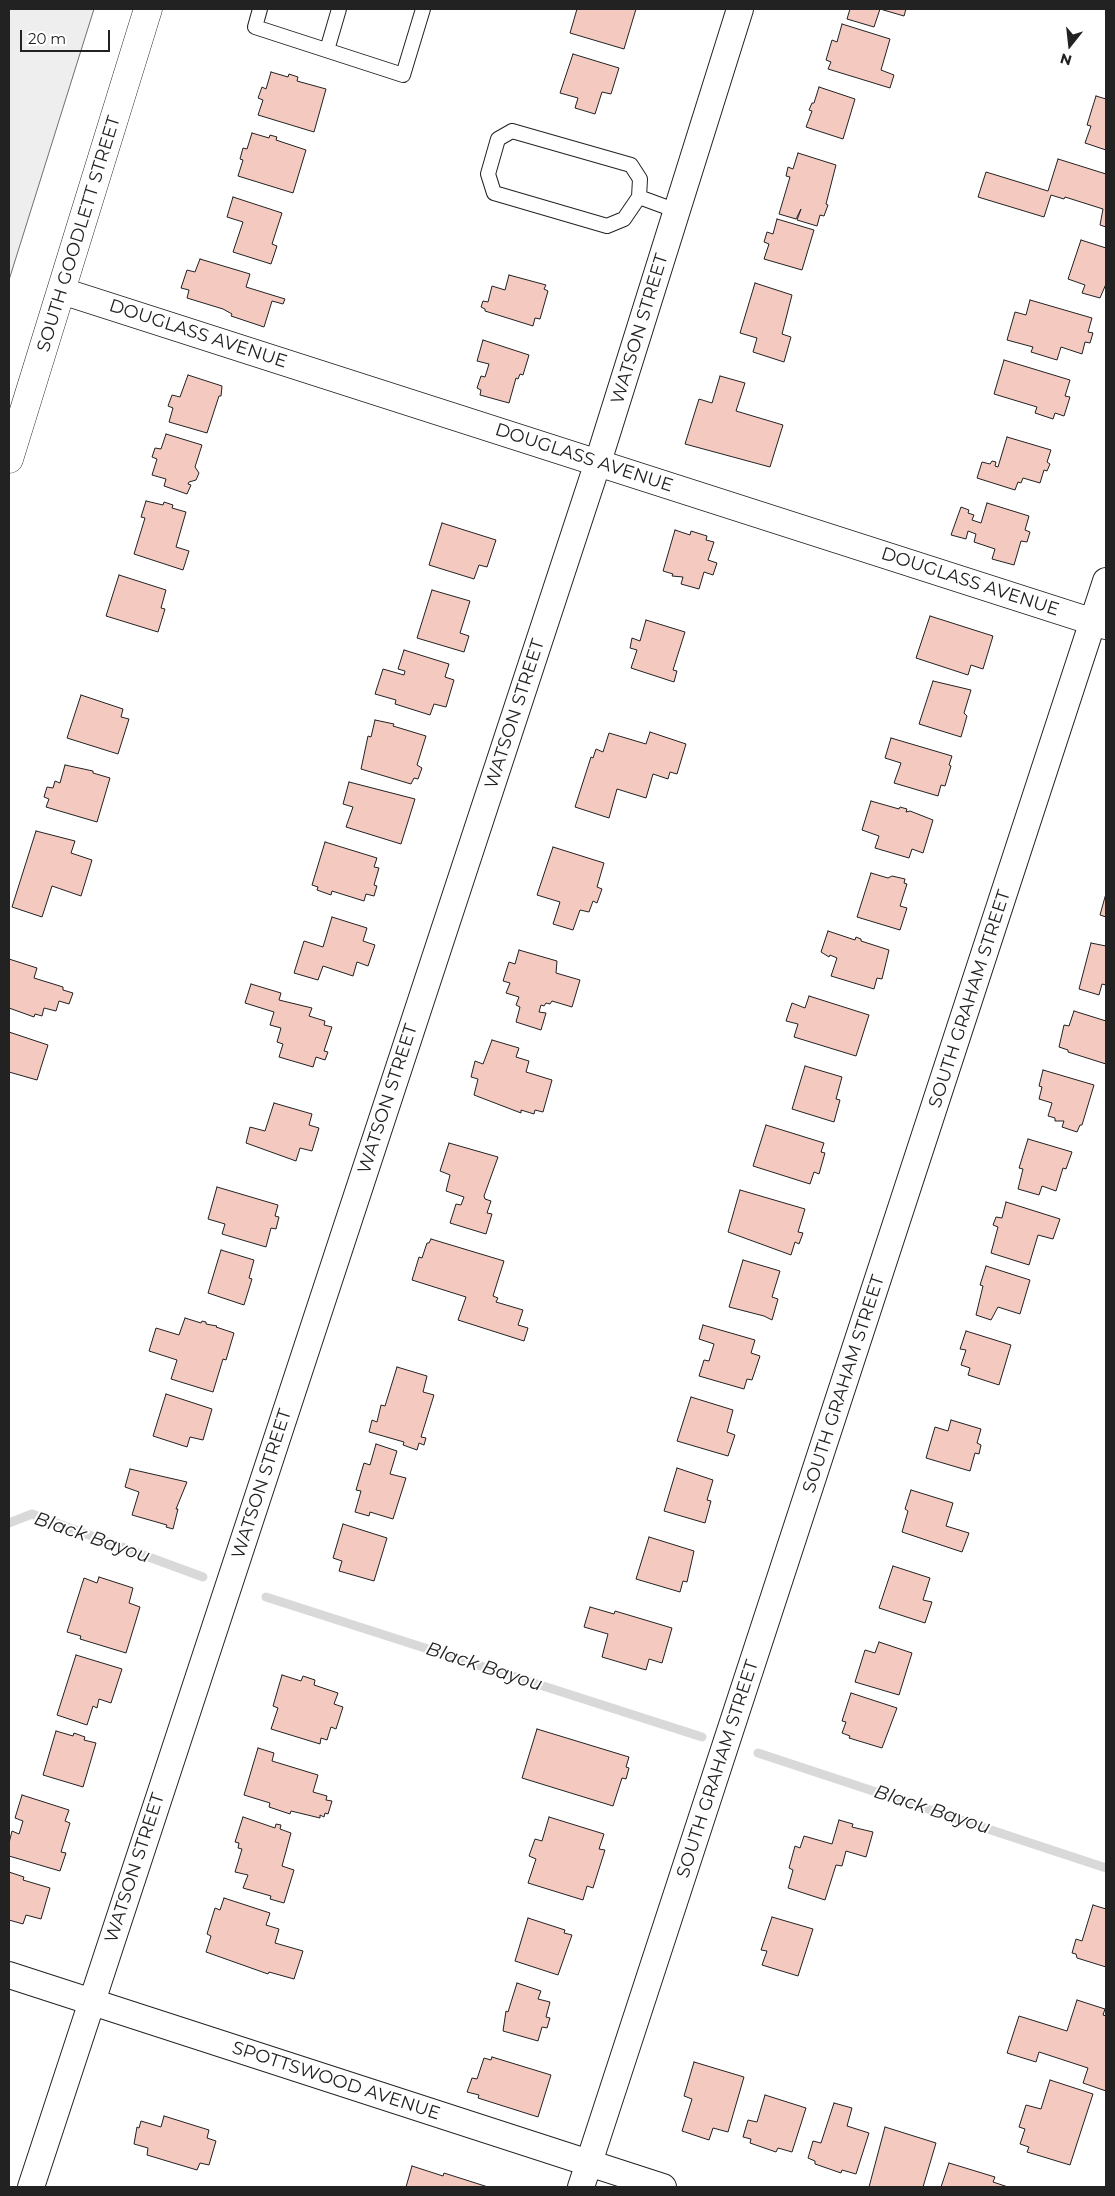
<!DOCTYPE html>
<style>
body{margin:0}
#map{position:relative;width:1115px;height:2196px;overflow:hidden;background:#fff;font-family:Montserrat,sans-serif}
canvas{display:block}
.frame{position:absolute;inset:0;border:10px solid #222;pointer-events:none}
.north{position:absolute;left:1045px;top:20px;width:50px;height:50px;-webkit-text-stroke:4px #fff;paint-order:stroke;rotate:196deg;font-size:14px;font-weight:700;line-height:20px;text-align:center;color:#222}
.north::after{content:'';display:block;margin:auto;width:18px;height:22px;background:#222;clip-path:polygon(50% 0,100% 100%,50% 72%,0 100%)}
.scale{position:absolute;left:20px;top:30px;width:90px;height:22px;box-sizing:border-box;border:2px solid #222;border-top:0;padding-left:6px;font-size:15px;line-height:18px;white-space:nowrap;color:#222;-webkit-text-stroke:4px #fff;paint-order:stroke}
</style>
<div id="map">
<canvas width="1115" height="2196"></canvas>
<div class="frame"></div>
<div class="north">N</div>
<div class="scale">20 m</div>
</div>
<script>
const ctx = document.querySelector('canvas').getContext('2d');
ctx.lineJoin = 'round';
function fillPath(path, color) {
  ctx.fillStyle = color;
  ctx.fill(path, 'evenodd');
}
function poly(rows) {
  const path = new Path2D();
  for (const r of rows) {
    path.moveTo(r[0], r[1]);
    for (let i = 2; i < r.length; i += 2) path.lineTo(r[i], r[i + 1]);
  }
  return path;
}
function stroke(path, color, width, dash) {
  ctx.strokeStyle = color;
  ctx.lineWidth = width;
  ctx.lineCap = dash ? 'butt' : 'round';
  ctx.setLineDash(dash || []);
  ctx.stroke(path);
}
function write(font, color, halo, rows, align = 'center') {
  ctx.font = font + ' Montserrat,sans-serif';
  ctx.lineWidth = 4;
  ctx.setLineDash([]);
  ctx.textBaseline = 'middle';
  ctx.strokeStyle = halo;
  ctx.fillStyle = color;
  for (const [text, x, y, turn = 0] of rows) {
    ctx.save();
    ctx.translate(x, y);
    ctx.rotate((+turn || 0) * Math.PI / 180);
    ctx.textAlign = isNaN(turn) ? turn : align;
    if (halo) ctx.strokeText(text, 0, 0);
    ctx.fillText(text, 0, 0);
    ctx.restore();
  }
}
const green = poly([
 [9,9,94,9,9,280,9,9]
]);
const stream = poly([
 [9,1523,32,1514,203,1577],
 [266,1597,702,1737],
 [758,1753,1106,1868]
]);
const building = poly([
 [577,9,636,9,624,49,570,33,577,9],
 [850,9,906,9,904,16,880,9,874,27,847,19,850,9],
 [842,24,890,39,881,70,894,75,890,88,828,69,831,62,826,60,832,40,837,42,842,24],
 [573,54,619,68,611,94,602,92,595,114,575,108,578,98,560,93,573,54],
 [271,72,288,77,289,74,298,77,297,81,326,89,314,132,258,115,263,100,258,98,262,87,266,89,271,72],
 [819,87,855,99,843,139,806,127,812,111,809,110,812,103,814,103,819,87],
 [1096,96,1106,99,1106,150,1085,143,1091,126,1087,125,1096,96],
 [252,133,269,138,270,135,277,137,276,140,306,150,293,193,238,176,243,160,240,159,243,148,247,149,252,133],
 [798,153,836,165,826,204,828,205,824,216,820,215,817,226,797,220,801,209,796,219,779,214,790,177,786,176,788,167,793,169,798,153],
 [1058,159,1106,174,1106,227,1100,225,1103,209,1065,197,1064,199,1051,195,1044,217,978,197,986,172,1048,191,1058,159],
 [233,197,282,213,272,244,277,246,271,264,233,252,243,222,227,217,233,197],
 [777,219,814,230,802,270,764,259,769,244,764,242,767,232,773,234,777,219],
 [1081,240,1106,248,1106,284,1100,298,1082,293,1085,285,1068,279,1081,240],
 [200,259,250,274,246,287,285,299,283,304,272,301,264,327,231,316,232,314,223,309,187,298,189,290,181,288,187,270,195,272,200,259],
 [509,275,546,285,544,289,548,291,540,319,535,318,533,326,485,311,485,309,481,307,483,301,488,302,492,286,505,290,509,275],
 [755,283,792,295,782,334,791,337,784,362,753,352,757,338,740,333,755,283],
 [1030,300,1092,318,1088,332,1093,333,1090,343,1085,342,1082,354,1061,347,1057,360,1031,352,1033,347,1007,340,1015,312,1026,315,1030,300],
 [483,340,529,355,523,375,520,374,518,379,516,378,509,403,480,395,481,390,477,388,481,376,485,377,489,364,477,361,483,340],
 [1004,360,1070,380,1065,396,1070,397,1064,416,1055,413,1053,419,1035,413,1037,407,994,394,1004,360],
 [188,375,222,386,221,396,219,396,207,433,169,422,173,408,168,406,172,395,180,397,188,375],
 [720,376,745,383,736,411,783,425,770,467,685,444,699,399,712,403,720,376],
 [166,434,202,445,195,467,199,473,196,480,189,482,188,484,191,485,187,494,164,486,166,479,152,475,157,459,152,457,155,448,161,449,166,434],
 [1007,437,1051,450,1047,462,1050,464,1047,471,1044,470,1040,483,1023,478,1021,483,1018,482,1015,490,977,478,982,462,990,464,992,461,996,462,995,466,998,467,1007,437],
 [146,501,163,505,164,502,173,505,172,508,186,512,176,547,189,551,183,570,134,554,145,518,141,517,146,501],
 [987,503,1029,516,1025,530,1030,532,1027,542,1021,541,1014,565,992,559,995,549,974,542,976,534,968,531,966,539,951,535,961,507,969,510,968,513,974,515,972,520,981,523,987,503],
 [442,523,496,540,487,567,479,565,474,579,429,565,442,523],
 [675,530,690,535,691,531,707,536,706,540,714,542,708,560,717,563,713,575,704,572,699,589,681,584,683,577,672,576,673,574,663,571,675,530],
 [119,575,166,590,161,608,165,609,158,632,106,616,119,575],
 [432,590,470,601,460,633,469,636,464,652,417,638,432,590],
 [930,616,993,636,983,669,971,665,968,675,916,658,930,616],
 [646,620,685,632,673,670,677,671,674,682,631,668,637,650,630,648,632,638,640,641,646,620],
 [404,650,449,664,445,677,454,680,446,707,434,704,430,715,395,704,396,700,375,694,383,669,404,675,405,671,398,669,404,650],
 [933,681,971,690,964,713,967,716,961,737,919,724,933,681],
 [81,695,123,709,121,717,129,719,118,754,67,738,81,695],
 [375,720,394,724,393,726,426,736,417,765,422,768,418,779,414,778,411,784,361,769,368,736,371,737,375,720],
 [650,732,686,744,677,774,670,772,668,779,653,774,646,798,617,789,609,818,575,807,591,757,593,758,596,749,603,752,609,733,646,744,650,732],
 [891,738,952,756,949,765,951,766,945,786,941,785,938,796,894,783,901,763,885,758,891,738],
 [65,765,93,771,93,773,110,778,97,822,46,807,49,799,44,797,47,787,53,788,55,781,60,783,65,765],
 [349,782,415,799,401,844,346,827,353,807,343,804,349,782],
 [871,801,899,809,900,807,907,809,906,812,910,811,933,820,923,853,912,849,909,858,875,848,879,836,862,830,871,801],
 [36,831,75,841,71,853,92,860,81,896,52,886,42,917,12,907,36,831],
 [325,842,377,858,374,867,379,868,374,885,377,886,374,896,366,894,364,901,332,891,331,895,317,890,318,887,312,885,325,842],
 [553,847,604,863,597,887,602,889,597,903,593,901,589,912,580,910,573,930,553,924,560,902,537,895,553,847],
 [871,873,888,878,892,876,905,879,904,883,907,884,900,906,907,908,900,930,857,917,871,873],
 [1105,897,1106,898,1106,917,1100,915,1105,897],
 [332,917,367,928,363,941,375,945,368,966,357,962,353,976,323,966,318,980,294,973,304,941,323,947,332,917],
 [828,931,855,940,856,937,861,939,861,941,889,950,882,979,877,978,874,989,831,976,837,958,830,955,829,957,821,952,828,931],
 [1091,943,1106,946,1106,985,1102,984,1099,995,1079,989,1091,943],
 [519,950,557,961,556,973,580,980,572,1007,552,1001,550,1004,546,1003,544,1006,541,1005,539,1012,546,1013,541,1030,516,1022,520,1007,516,1005,519,997,506,993,510,983,503,981,509,962,515,964,519,950],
 [9,959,37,968,34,978,63,987,63,990,73,993,69,1004,59,1001,56,1011,44,1008,42,1016,35,1014,34,1017,9,1008,9,959],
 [251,984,281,993,279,1000,312,1008,309,1016,325,1021,324,1025,332,1027,324,1051,328,1052,325,1060,316,1057,313,1067,279,1057,283,1044,277,1042,281,1028,270,1025,274,1012,245,1003,251,984],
 [809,996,869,1015,856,1056,794,1037,798,1024,786,1021,792,1003,805,1008,809,996],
 [1074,1011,1106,1021,1106,1064,1068,1052,1068,1050,1059,1047,1064,1025,1069,1026,1074,1011],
 [9,1032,48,1045,37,1080,9,1072,9,1032],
 [492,1040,519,1048,516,1057,529,1061,526,1072,552,1080,543,1112,535,1110,534,1114,521,1110,521,1113,474,1095,478,1079,471,1077,475,1061,483,1064,492,1040],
 [805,1066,842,1077,836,1099,840,1100,834,1122,792,1109,805,1066],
 [1043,1070,1094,1085,1082,1125,1080,1125,1077,1132,1062,1127,1064,1121,1055,1121,1055,1118,1048,1116,1052,1103,1039,1099,1042,1087,1039,1086,1043,1070],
 [274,1103,312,1114,309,1125,319,1128,312,1151,300,1148,296,1161,246,1143,250,1127,265,1131,274,1103],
 [766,1125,824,1143,821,1152,825,1153,819,1174,814,1172,810,1184,753,1166,766,1125],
 [1028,1139,1072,1152,1066,1169,1063,1168,1056,1191,1042,1186,1039,1195,1018,1189,1023,1169,1019,1168,1028,1139],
 [449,1143,498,1157,484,1196,485,1199,491,1201,487,1213,492,1214,486,1234,450,1223,456,1204,461,1205,464,1197,446,1191,450,1175,440,1171,449,1143],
 [217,1187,278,1205,275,1216,279,1217,276,1229,271,1228,266,1247,222,1234,225,1224,208,1219,217,1187],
 [740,1190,805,1209,798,1232,803,1233,799,1244,795,1242,791,1255,728,1232,740,1190],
 [1006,1202,1060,1219,1053,1239,1038,1235,1029,1265,991,1253,998,1227,993,1225,996,1217,1002,1218,1006,1202],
 [431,1239,504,1261,493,1296,498,1298,496,1302,523,1310,518,1325,528,1328,524,1341,458,1320,466,1297,412,1280,419,1257,422,1258,427,1243,429,1243,431,1239],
 [221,1250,254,1260,249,1278,252,1279,244,1305,208,1293,221,1250],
 [743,1260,780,1271,772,1297,778,1299,772,1320,764,1316,729,1307,743,1260],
 [986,1266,1030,1280,1020,1314,998,1307,991,1320,976,1315,983,1286,980,1285,986,1266],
 [185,1318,201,1323,202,1321,206,1322,206,1324,217,1326,216,1327,234,1333,226,1360,223,1359,213,1392,171,1379,177,1360,149,1351,156,1328,179,1335,185,1318],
 [703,1325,755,1340,751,1353,760,1356,752,1380,747,1379,744,1389,699,1376,704,1360,709,1361,714,1344,699,1339,703,1325],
 [966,1331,1011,1345,999,1385,968,1375,970,1368,961,1365,966,1350,960,1349,966,1331],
 [397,1367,427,1376,423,1392,434,1395,421,1437,426,1438,424,1445,419,1443,417,1450,403,1445,404,1442,369,1432,372,1420,377,1422,381,1405,385,1406,397,1367],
 [166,1394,212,1409,203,1440,190,1437,187,1447,153,1436,166,1394],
 [691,1397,733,1410,727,1432,735,1435,728,1456,677,1441,691,1397],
 [951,1420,981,1429,977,1443,981,1445,979,1454,975,1453,970,1471,926,1458,935,1427,948,1431,951,1420],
 [376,1444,397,1451,390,1474,406,1478,393,1519,370,1512,369,1516,355,1512,361,1491,356,1490,364,1463,370,1465,376,1444],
 [677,1468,713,1480,707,1500,711,1501,705,1523,664,1511,677,1468],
 [130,1469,187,1482,176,1509,178,1509,173,1529,166,1527,167,1525,132,1515,139,1492,125,1487,130,1469],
 [911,1490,953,1503,946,1526,969,1533,962,1552,902,1532,908,1511,905,1509,911,1490],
 [343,1524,387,1538,374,1581,339,1571,342,1561,333,1558,343,1524],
 [649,1537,694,1551,687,1582,683,1581,680,1592,636,1579,649,1537],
 [893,1566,930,1578,923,1600,932,1602,925,1623,879,1608,893,1566],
 [99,1577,133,1588,129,1603,140,1607,126,1653,80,1639,81,1636,67,1632,84,1578,97,1583,99,1577],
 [590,1607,614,1614,615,1611,672,1628,662,1663,649,1659,646,1670,602,1657,608,1634,584,1627,590,1607],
 [879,1642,912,1653,899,1695,855,1682,865,1650,875,1653,879,1642],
 [76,1655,122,1669,111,1703,99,1699,97,1708,93,1706,87,1725,57,1715,76,1655],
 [282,1675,301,1681,303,1676,315,1680,314,1685,338,1693,334,1704,343,1707,336,1729,331,1727,327,1740,321,1738,320,1744,271,1729,278,1708,273,1706,282,1675],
 [851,1693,897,1708,882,1748,849,1738,850,1736,842,1733,846,1722,842,1721,851,1693],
 [537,1729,629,1757,626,1767,629,1768,626,1779,622,1778,613,1806,522,1778,537,1729],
 [56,1731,73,1736,74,1733,85,1737,84,1740,96,1743,83,1787,43,1775,56,1731],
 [258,1748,274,1753,272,1761,318,1775,313,1792,327,1796,326,1800,332,1801,328,1814,325,1813,324,1817,320,1815,320,1818,291,1811,290,1814,269,1807,270,1803,244,1795,258,1748],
 [22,1795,69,1810,65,1821,70,1823,61,1852,66,1853,60,1871,9,1856,9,1843,12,1831,19,1834,23,1821,15,1818,22,1795],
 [243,1817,275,1828,276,1824,281,1825,280,1829,291,1833,282,1866,294,1870,284,1903,270,1899,271,1896,243,1888,248,1875,235,1872,242,1849,238,1848,239,1843,235,1842,243,1817],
 [549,1817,604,1834,599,1849,605,1850,593,1888,587,1886,583,1900,528,1883,536,1859,529,1856,535,1839,542,1841,549,1817],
 [839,1820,853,1824,852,1827,873,1832,866,1857,846,1851,842,1866,836,1865,825,1900,788,1888,793,1870,789,1868,795,1846,800,1848,804,1836,832,1844,839,1820],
 [9,1872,24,1877,23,1880,50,1888,41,1919,26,1915,23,1924,9,1920,9,1872],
 [224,1898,270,1913,266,1925,279,1929,275,1943,303,1951,294,1979,269,1972,268,1974,206,1952,211,1936,207,1934,215,1908,220,1910,224,1898],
 [1093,1905,1106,1909,1106,1967,1077,1958,1076,1954,1072,1953,1076,1939,1082,1941,1093,1905],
 [772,1917,813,1929,798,1976,762,1965,767,1951,761,1950,772,1917],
 [528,1918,565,1930,564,1933,572,1935,558,1975,515,1961,528,1918],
 [517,1983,541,1991,538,1999,550,2002,546,2017,550,2018,547,2028,542,2027,538,2041,503,2031,506,2011,508,2012,517,1983],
 [1077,2000,1105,2009,1103,2015,1106,2016,1106,2091,1083,2083,1088,2068,1039,2052,1036,2062,1007,2053,1019,2016,1067,2031,1077,2000],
 [492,2057,551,2075,538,2117,478,2098,479,2095,467,2092,472,2078,477,2079,484,2058,491,2060,492,2057],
 [694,2062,744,2077,728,2132,713,2128,709,2140,682,2131,692,2099,684,2096,694,2062],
 [1050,2080,1093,2094,1070,2165,1027,2152,1029,2147,1020,2144,1025,2129,1019,2127,1026,2105,1041,2109,1050,2080],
 [765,2095,806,2108,792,2152,778,2148,776,2152,750,2143,751,2139,743,2137,748,2120,757,2122,765,2095],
 [834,2103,852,2108,847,2126,869,2133,856,2174,842,2170,841,2173,815,2164,815,2161,808,2158,813,2141,821,2143,834,2103],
 [164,2116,209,2130,207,2138,216,2141,209,2165,200,2163,197,2170,147,2155,148,2148,134,2144,137,2127,139,2128,141,2121,161,2127,164,2116],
 [885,2127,936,2143,923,2187,869,2187,885,2127],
 [949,2163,995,2177,993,2182,1008,2187,941,2187,949,2163],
 [412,2166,443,2176,444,2173,488,2187,406,2187,412,2166]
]);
const lane = poly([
 [260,9,255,27,403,75,423,9],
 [327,50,339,9],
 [512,131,631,165,640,179,639,197,624,219,607,226,494,193,488,174,498,139,512,131],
 [639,197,677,211]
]);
const street = poly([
 [62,291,1106,626],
 [9,1975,663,2187],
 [31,2187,598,462,740,9],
 [581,2187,1106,581]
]);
const secondary = poly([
 [9,459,148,9]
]);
const streetNames = [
 ["SOUTH GOODLETT STREET",79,234,-73],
 ["WATSON STREET",640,329,-73],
 ["DOUGLASS AVENUE",198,334,18],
 ["DOUGLASS AVENUE",584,458,18],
 ["DOUGLASS AVENUE",970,582,18],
 ["WATSON STREET",515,714,-72],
 ["SOUTH GRAHAM STREET",970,999,-72],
 ["WATSON STREET",388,1099,-72],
 ["SOUTH GRAHAM STREET",844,1384,-72],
 ["WATSON STREET",262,1484,-72],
 ["SOUTH GRAHAM STREET",718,1769,-72],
 ["WATSON STREET",135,1868,-72],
 ["SPOTTSWOOD AVENUE",336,2081,18]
];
const waterNames = [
 ["Black Bayou",92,1538,19],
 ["Black Bayou",484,1667,18],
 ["Black Bayou",932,1810,18]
];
fillPath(green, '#eee');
stroke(green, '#6f6f6f', 1);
stroke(stream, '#d9d9d9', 9);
fillPath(building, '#f3c9c0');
stroke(building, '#222', 1);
stroke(lane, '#222', 16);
stroke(street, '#222', 28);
stroke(secondary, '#222', 29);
stroke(lane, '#fff', 14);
stroke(street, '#fff', 26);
stroke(secondary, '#fff', 28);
write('18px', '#222', '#fff', streetNames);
write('italic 19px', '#222', '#fff', waterNames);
</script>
